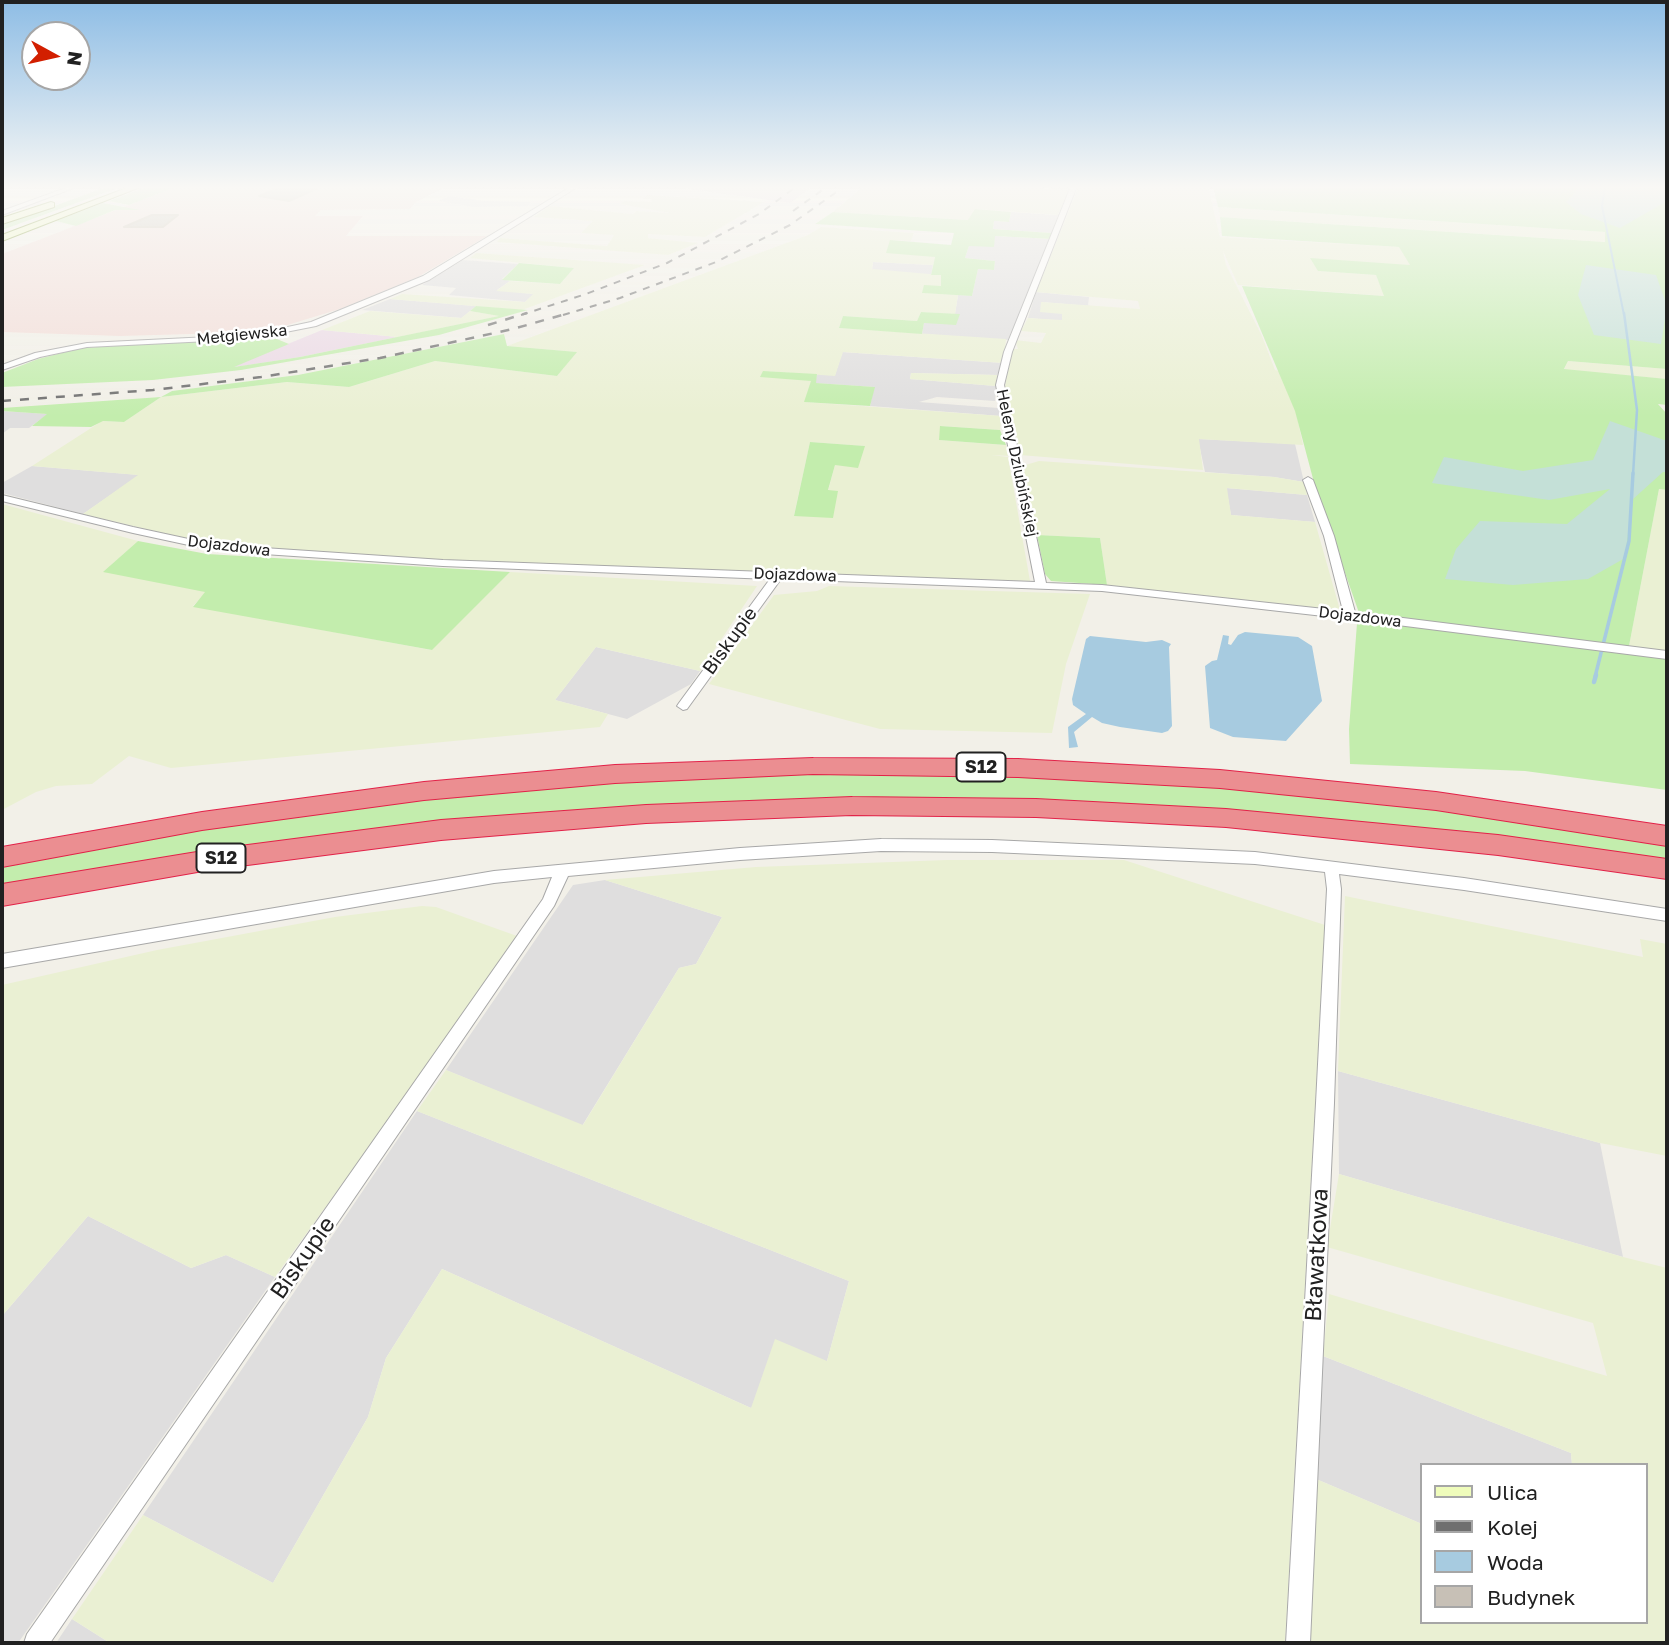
<!DOCTYPE html>
<meta charset="utf-8">
<style>
body{margin:0}
#map{position:relative;width:1669px;height:1645px;overflow:hidden;background:#f2f0e8;font-family:"Golos Text",sans-serif}
canvas{display:block}
.frame{position:absolute;inset:0;border:4px solid #212121;pointer-events:none}
.legend{position:absolute;left:1420px;top:1463px;width:228px;height:161px;box-sizing:border-box;background:#fff;border:2px solid #a6a6a6;margin:0;padding:9px 12px;list-style:none;font-size:21px;color:#212121}
.legend li{display:flex;align-items:center;gap:14px;height:35px}
.legend b{width:35px;border:2px solid #a6a6a6}
.north{position:absolute;left:21px;top:21px;width:70px;height:70px;box-sizing:border-box;background:#fff;border:2px solid #a6a6a6;border-radius:50%;rotate:98deg;font-size:19px;font-weight:700;line-height:28px;text-align:center;color:#212121}
.north::after{content:'';display:block;margin:auto;width:24px;height:32px;background:#d21f00;clip-path:polygon(50% 0,100% 100%,50% 72%,0 100%)}
</style>
<div id="map">
<canvas width="1669" height="1645"></canvas>
<div class="frame"></div>
<ul class="legend">
<li><b style="height:9px;background:#effcbb"></b>Ulica</li>
<li><b style="height:9px;background:#6f6f6f"></b>Kolej</li>
<li><b style="height:19px;background:#a7cbe0"></b>Woda</li>
<li><b style="height:19px;background:#c7c0b6"></b>Budynek</li>
</ul>
<div class="north">N</div>
</div>
<script>
const ctx = document.querySelector('canvas').getContext('2d');
ctx.lineJoin = 'round';
function fillPath(path, color) {
  ctx.fillStyle = color;
  ctx.fill(path, 'evenodd');
}
function poly(rows) {
  const path = new Path2D();
  for (const r of rows) {
    path.moveTo(r[0], r[1]);
    for (let i = 2; i < r.length; i += 2) path.lineTo(r[i], r[i + 1]);
  }
  return path;
}
function stroke(path, color, width, dash) {
  ctx.strokeStyle = color;
  ctx.lineWidth = width;
  ctx.lineCap = dash ? 'butt' : 'round';
  ctx.setLineDash(dash || []);
  ctx.stroke(path);
}
function write(font, color, halo, rows, align = 'center') {
  ctx.font = font + ' "Golos Text",sans-serif';
  ctx.lineWidth = 5;
  ctx.setLineDash([]);
  ctx.textBaseline = 'middle';
  ctx.strokeStyle = halo;
  ctx.fillStyle = color;
  for (const [text, x, y, turn = 0] of rows) {
    ctx.save();
    ctx.translate(x, y);
    ctx.rotate((+turn || 0) * Math.PI / 180);
    ctx.textAlign = isNaN(turn) ? turn : align;
    if (halo) ctx.strokeText(text, 0, 0);
    ctx.fillText(text, 0, 0);
    ctx.restore();
  }
}
const residential = poly([
 [1011,212,1058,215,1052,233,993,229,994,221,1009,222],
 [995,236,1052,239,1008,340,922,334,924,322,959,314,955,314,958,295,972,296,978,269,994,270,995,261,965,258,969,246],
 [463,260,518,264,502,279,510,281,497,290,534,294,525,302,449,295,456,288,422,285],
 [873,262,933,265,931,275,872,270],
 [1036,292,1089,297,1088,306,1041,302,1063,314,1062,321,1028,318],
 [390,299,476,306,462,318,362,310],
 [842,352,1004,363,997,375,911,373,910,379,996,386,995,401,937,397,919,402,999,408,1001,416,870,406,874,387,815,383,817,374,835,375],
 [2,411,48,414,29,428,10,428,2,434],
 [1198,439,1295,444,1304,482,1274,477,1205,472],
 [32,466,140,475,83,514,2,493,2,483],
 [1226,488,1307,495,1315,522,1231,515],
 [596,647,700,671,691,684,627,719,555,700],
 [605,880,722,917,696,964,679,968,582,1126,446,1070,573,885],
 [1338,1071,1600,1143,1623,1257,1339,1174],
 [417,1111,849,1281,827,1361,751,1408,442,1269,386,1358,368,1417,273,1583,143,1515],
 [88,1216,191,1268,226,1255,275,1277,18,1643,2,1643,2,1316],
 [1323,1356,1571,1453,1572,1465,1422,1465,1422,1524,1316,1479],
 [72,1619,110,1643,56,1643]
]);
const commercial = poly([
 [178,186,447,186,416,202,410,209,321,210,315,216,363,216,346,236,487,236,418,277,340,309,281,327,227,333,120,336,2,332,2,254]
]);
const industrial = poly([
 [669,186,813,186,790,203],
 [322,330,398,337,300,357,229,368]
]);
const farmland = poly([
 [864,186,1008,186,1069,190,1058,215,976,209,969,220,833,212],
 [1079,186,1208,186,1220,237,1400,247,1411,265,1318,271,1376,275,1385,296,1238,285,1223,251,1226,265,1262,336,1275,370,1279,371,1296,412,1303,445,1199,439,1203,470,1020,455,1003,397,1012,349,1018,349,1015,340,1041,343,1046,333,1021,331,1028,318,1062,320,1062,314,1040,312,1041,302,1140,309,1138,301,1036,292],
 [647,195,764,202,705,237,648,234,648,238,698,243,668,255,497,242,500,238,607,246,614,235,581,233,593,221,534,217,549,206,633,214,636,211,670,213,620,204,624,201,651,202,652,199,643,199],
 [1218,207,1605,232,1606,242,1220,217],
 [821,227,914,233,911,241,891,240,935,257,933,265,873,262,872,269,941,275,941,286,922,293,958,295,955,314,921,312,917,321,843,316,839,328,1006,339,1004,363,843,352,835,376,764,371,812,381,805,402,1001,416,1000,430,941,426,939,440,1006,445,1010,456,991,455,1008,457,1030,581,432,560,217,546,83,514,138,475,32,466,102,421,124,422,161,397,287,382,349,387,435,361,557,376,576,352,507,346,808,235],
 [810,442,865,446,835,465,828,491,838,492,794,515],
 [476,253,645,265,522,310,390,299,402,294,525,302,533,294,496,291,510,281,560,284,574,268,470,258],
 [370,311,461,318,470,311,500,316,398,337,322,330],
 [1568,361,1667,369,1667,379,1564,370],
 [911,373,997,375,996,386,910,379],
 [1039,461,1274,477,1304,482,1307,495,1227,488,1231,515,1315,522,1340,610,1107,585,1100,538,1037,535,1022,466],
 [1659,489,1667,490,1667,651,1629,646],
 [2,504,138,541,110,566,206,592,193,606,431,650,510,572,757,586,700,671,596,647,555,700,608,714,600,727,171,768,129,756,92,784,56,786,36,792,2,810],
 [829,586,1090,594,1066,664,1052,733,880,729,709,684,774,595,817,591],
 [947,860,1124,860,1325,925,1285,1643,110,1643,72,1619,143,1515,273,1583,368,1417,386,1358,442,1269,751,1408,775,1339,827,1361,849,1281,417,1111,446,1070,583,1125,679,968,696,964,722,917,605,880,756,867],
 [1345,896,1643,957,1640,939,1667,944,1667,1156,1600,1143,1338,1071],
 [422,906,436,907,517,936,430,1062,275,1277,226,1255,191,1268,88,1216,2,1316,2,985,157,950,335,917],
 [1339,1174,1623,1257,1667,1268,1667,1643,1309,1643,1316,1479,1422,1524,1422,1622,1646,1622,1646,1465,1572,1465,1571,1453,1323,1356,1329,1294,1607,1376,1593,1323,1327,1247]
]);
const grass = poly([
 [109,186,123,186,2,230,2,225],
 [149,186,178,186,129,205,109,201],
 [1213,186,1667,186,1667,369,1568,361,1564,369,1667,379,1667,405,1658,404,1667,414,1667,490,1659,489,1629,646,1630,654,1667,659,1667,790,1525,771,1350,764,1349,729,1358,610,1316,490,1295,411,1242,286,1384,296,1376,275,1318,271,1310,258,1410,265,1399,247,1222,236,1220,217,1605,242,1605,232,1218,207],
 [103,203,140,210,115,210,76,226,56,221],
 [975,209,1011,212,1009,222,994,221,993,229,1052,233,1052,239,995,236,994,247,969,246,965,258,995,261,994,270,978,269,972,296,922,293,924,285,941,286,941,275,931,275,935,257,886,253,890,240,951,245,954,233,815,224,833,212,968,220],
 [519,263,574,268,560,284,502,280],
 [476,306,528,310,439,335,241,370,153,380,2,387,2,373,38,359,81,348,272,337,289,344,234,367,300,357,499,316,470,311],
 [921,312,960,314,956,325,924,323,922,334,839,328,843,316,917,321],
 [504,334,507,346,577,352,557,376,435,361,349,387,287,382,161,397,124,422,103,421,91,427,32,426,47,414,2,411,2,408,161,397,172,391,298,375],
 [763,371,817,374,816,383,875,387,870,406,804,402,811,381,760,377],
 [940,426,1000,430,1006,445,939,440],
 [810,442,865,446,858,468,835,465,828,490,838,491,833,518,794,516],
 [1037,535,1100,538,1107,585,1051,581,1045,574],
 [138,541,207,554,510,572,432,650,193,607,205,592,103,572],
 [851,773,1110,778,1307,794,1542,823,1667,843,1667,863,1451,832,1219,809,853,798,180,858,2,889,2,864,194,829,333,809,557,785,730,775]
]);
const wetland = poly([
 [1575,186,1667,186,1667,201,1620,228,1581,214,1566,202,1576,192],
 [1586,265,1656,275,1667,306,1661,344,1594,335,1578,295],
 [1610,421,1667,441,1667,472,1663,472,1632,500,1625,558,1588,579,1513,585,1445,579,1456,549,1480,521,1567,524,1610,489,1549,500,1432,483,1444,457,1523,471,1593,460]
]);
const parking = poly([
 [449,196,483,201,531,202,528,206,473,207,438,201]
]);
const water = poly([
 [1245,632,1298,637,1312,646,1322,701,1286,741,1233,737,1210,728,1205,666,1212,661,1217,660,1223,635,1229,636,1228,644,1231,645,1238,635],
 [1090,636,1146,642,1162,640,1171,644,1169,647,1172,726,1168,731,1162,733,1120,727,1102,723,1092,717,1074,732,1078,747,1069,748,1068,727,1086,714,1073,705,1072,699,1086,639]
]);
const streamFar3 = poly([
 [1605,186,1602,206,1624,315]
]);
const streamFar2 = poly([
 [1624,313,1637,410,1633,475]
]);
const streamFar1 = poly([
 [1595,677,1629,541,1633,473]
]);
const stream = poly([
 [1594,682,1596,675]
]);
const building = poly([
 [284,186,297,186,316,189,289,201,259,196,284,186],
 [152,215,178,215,163,227,124,227,152,215]
]);
const minor = poly([
 [71,186,79,186,2,215,2,211,71,186],
 [572,186,579,186,429,280,316,326,250,339,87,347,40,357,2,370,2,365,35,353,87,343,250,335,311,322,423,276,572,186],
 [1071,186,1077,186,1012,352,1004,385,1046,583,1102,585,1343,611,1324,536,1303,480,1308,477,1313,480,1334,536,1355,612,1667,651,1667,659,1350,619,1102,591,781,579,687,709,683,710,677,706,679,703,770,579,443,566,234,552,207,549,133,533,2,501,2,495,133,527,207,543,234,546,443,560,1035,582,996,385,1004,352,1071,186],
 [881,839,992,840,1255,852,1464,878,1667,909,1667,921,1464,890,1339,874,1341,889,1334,1103,1310,1643,1286,1643,1316,1103,1327,889,1325,872,1255,864,992,852,881,851,740,860,568,876,554,906,50,1643,24,1643,27,1634,543,899,552,877,494,883,2,968,2,954,494,871,740,848,881,839]
]);
const secondary = poly([
 [132,186,143,186,2,241,2,235,132,186],
 [51,202,54,203,54,207,2,224,2,218,51,202]
]);
const motorway = poly([
 [813,758,1018,759,1220,770,1436,792,1667,826,1667,846,1436,810,1220,788,1018,777,813,774,615,783,424,800,202,830,2,867,2,847,202,812,424,782,615,765,813,758],
 [852,797,1036,799,1226,809,1498,835,1667,859,1667,879,1498,855,1226,827,1036,817,852,815,646,823,441,840,209,870,2,906,2,884,209,850,441,820,646,805,852,797]
]);
const railFar1 = poly([
 [793,211,828,186],
 [521,315,586,294,667,263,759,214,797,186],
 [563,315,620,298,716,262,790,225,845,186]
]);
const rail = poly([
 [488,325,527,313],
 [2,401,153,390,261,377,380,358,513,329,569,313]
]);
const farStreetnames = [
 ["Mełgiewska",242,335,-6],
 ["Heleny Dziubińskiej",1017,463,78],
 ["Dojazdowa",229,546,7],
 ["Dojazdowa",795,575,2],
 ["Dojazdowa",1360,617,7]
];
const shields = [
 [981,767,49],
 [221,858,49]
];
const shieldNames = [
 ["S12",981,767],
 ["S12",221,858]
];
const streetNames = [
 ["Biskupie",730,641,-54]
];
const nearStreetnames = [
 ["Bławatkowa",1317,1255,-87],
 ["Biskupie",303,1258,-55]
];
fillPath(residential, '#dfdede');
fillPath(commercial, '#f2dcd7');
fillPath(industrial, '#ebd9e5');
fillPath(farmland, '#eaf0d3');
fillPath(grass, '#c3edad');
fillPath(wetland, '#c4e0d7');
fillPath(parking, '#e5e5e5');
fillPath(water, '#a7cbe0');
stroke(streamFar3, '#a7cbe0', 2);
stroke(streamFar2, '#a7cbe0', 2.5);
stroke(streamFar1, '#a7cbe0', 3.5);
stroke(stream, '#a7cbe0', 4.5);
fillPath(building, '#c7c0b6');
stroke(building, '#c4b9a9', 2);
stroke(minor, '#a8a8a8', 2);
stroke(secondary, '#5f7f01', 2);
stroke(motorway, '#e22248', 2);
fillPath(minor, '#fff');
fillPath(secondary, '#effcbb');
fillPath(motorway, '#eb8e91');
stroke(railFar1, '#6f6f6f', 2, [7, 7]);
stroke(rail, '#6f6f6f', 2.5, [9, 9]);
const sky = ctx.createLinearGradient(0, 0, 0, 416);
sky.addColorStop(0, '#8ebde5');
sky.addColorStop(0.45, '#f9f8f5');
sky.addColorStop(1, '#f9f8f500');
ctx.fillStyle = sky;
ctx.fillRect(0, 0, 1669, 416);
write('16px', '#212121', '#fff', farStreetnames);
for (const [x, y, w] of shields) {
  const box = new Path2D();
  box.roundRect(x - w / 2, y - 14.5, w, 29, 5);
  ctx.fillStyle = '#fff';
  ctx.fill(box);
  stroke(box, '#212121', 2);
}
write('bold 18px', '#212121', null, shieldNames);
write('19px', '#212121', '#fff', streetNames);
write('23px', '#212121', '#fff', nearStreetnames);
</script>
